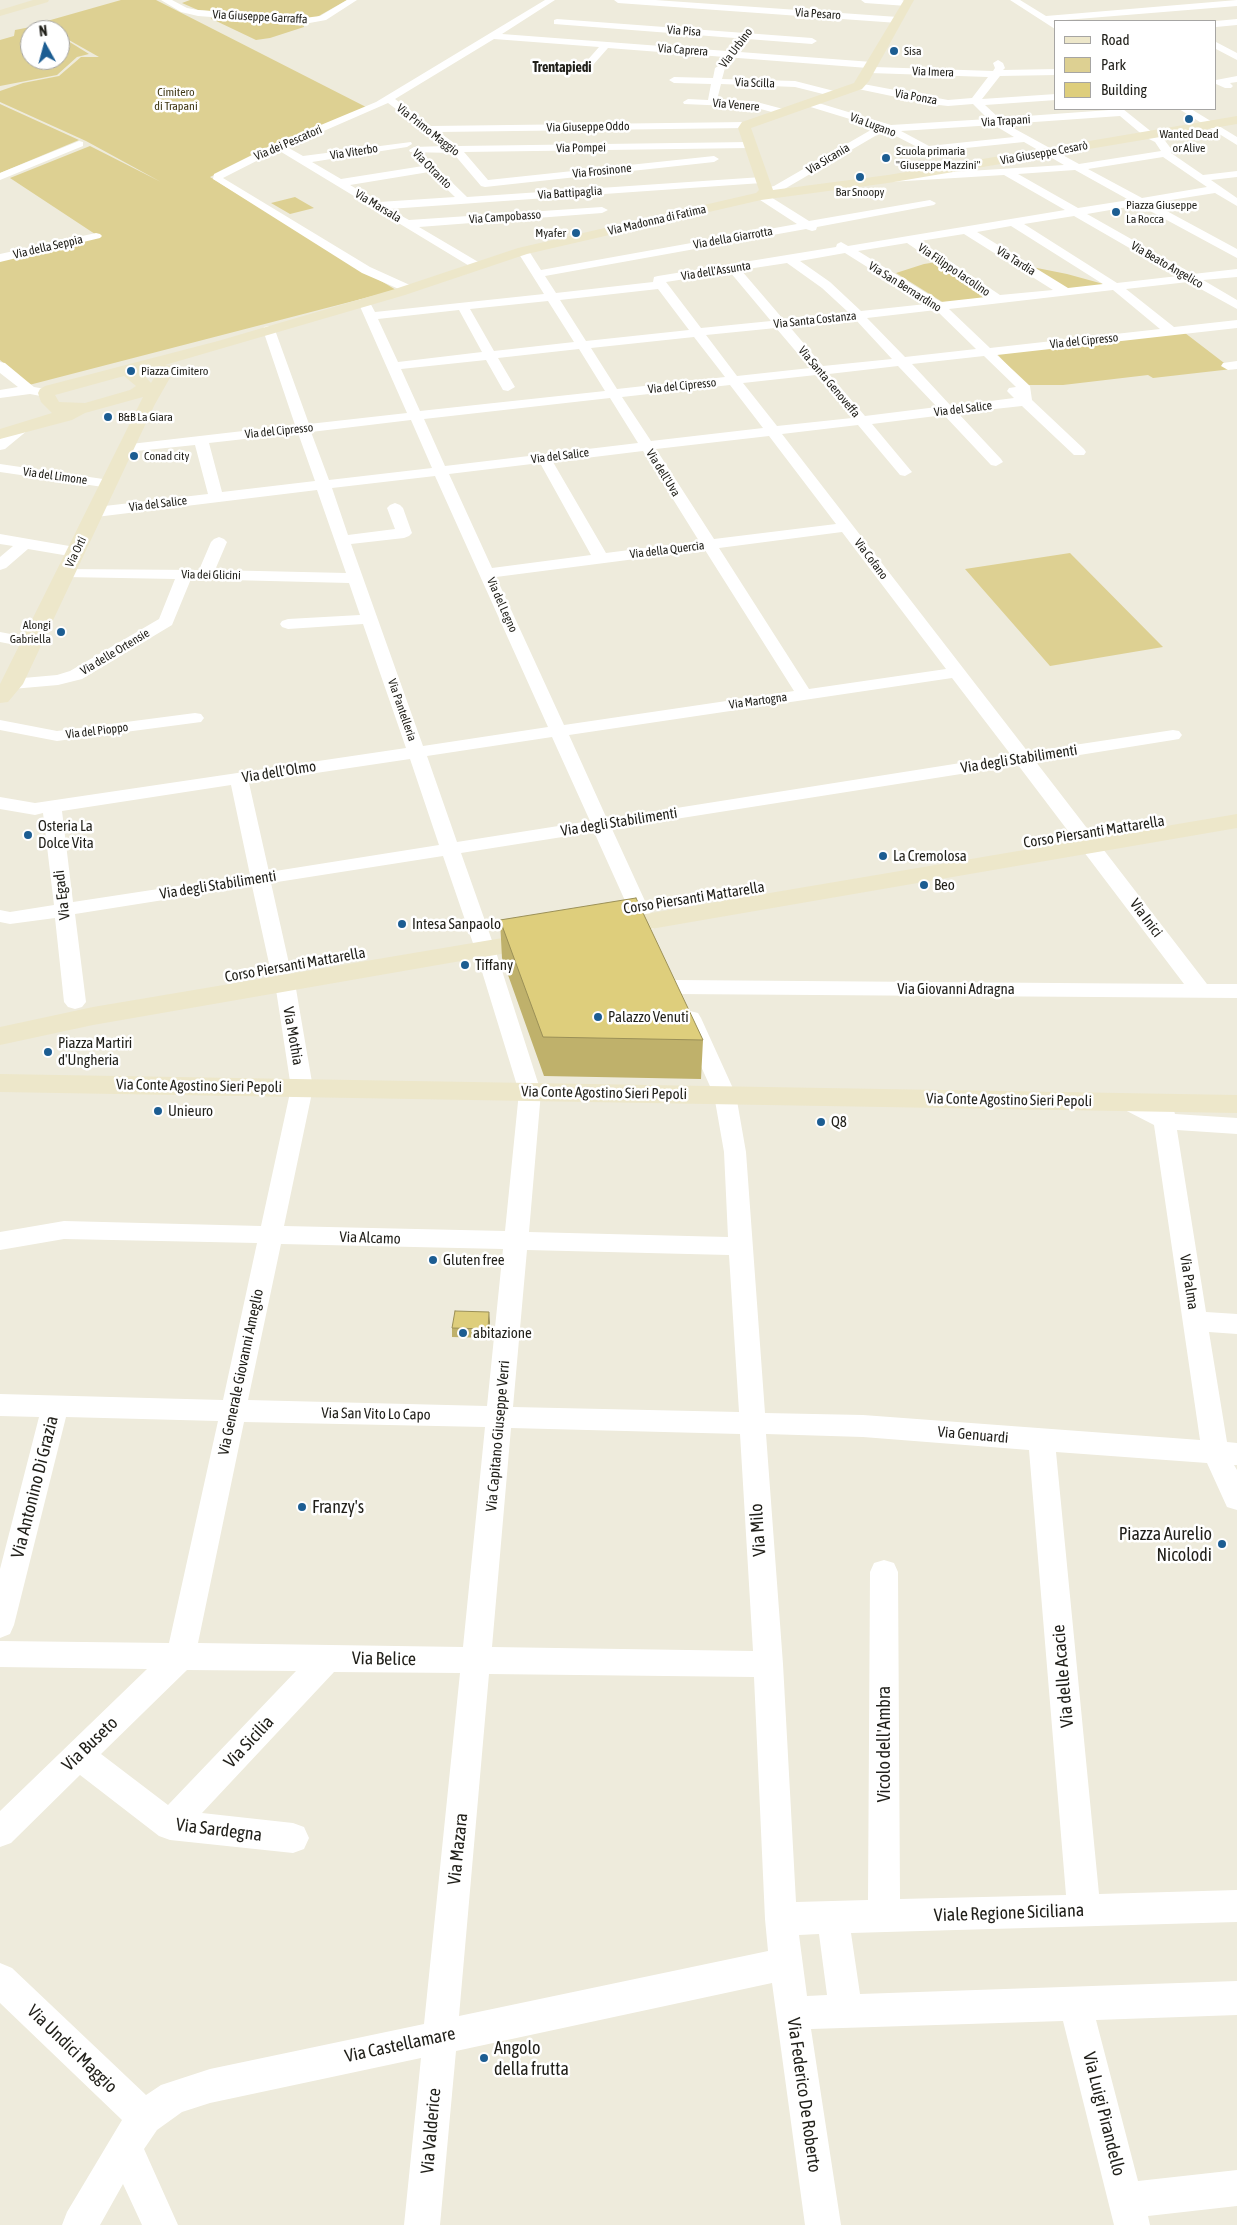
<!DOCTYPE html>
<meta charset="utf-8">
<style>
body{margin:0}
#map{position:relative;width:1237px;height:2225px;overflow:hidden;background:#eeebdc;font-family:"Asap Condensed",sans-serif}
canvas{display:block}
.legend{position:absolute;left:1054px;top:20px;width:162px;height:90px;box-sizing:border-box;background:#fff;border:1px solid #a6a5a3;margin:0;padding:6px 9px;list-style:none;font-size:15px;color:#201f19}
.legend li{display:flex;align-items:center;gap:10px;height:25px}
.legend b{width:25px;border:1px solid #a6a5a3}
.north{position:absolute;left:20px;top:20px;width:50px;height:50px;box-sizing:border-box;background:#fff;border:1px solid #a6a5a3;border-radius:50%;rotate:353deg;font-size:14px;font-weight:700;line-height:20px;text-align:center;color:#201f19}
.north::after{content:'';display:block;margin:auto;width:18px;height:22px;background:#1c5d92;clip-path:polygon(50% 0,100% 100%,50% 72%,0 100%)}
</style>
<div id="map">
<canvas width="1237" height="2225"></canvas>
<ul class="legend">
<li><b style="height:6px;background:#ede7ca"></b>Road</li>
<li><b style="height:14px;background:#ddd092"></b>Park</li>
<li><b style="height:14px;background:#dece7c"></b>Building</li>
</ul>
<div class="north">N</div>
</div>
<script>
const ctx = document.querySelector('canvas').getContext('2d');
ctx.lineJoin = 'round';
function fillPath(path, color) {
  ctx.fillStyle = color;
  ctx.fill(path, 'evenodd');
}
function poly(rows) {
  const path = new Path2D();
  for (const r of rows) {
    path.moveTo(r[0], r[1]);
    for (let i = 2; i < r.length; i += 2) path.lineTo(r[i], r[i + 1]);
  }
  return path;
}
function stroke(path, color, width, dash) {
  ctx.strokeStyle = color;
  ctx.lineWidth = width;
  ctx.lineCap = dash ? 'butt' : 'round';
  ctx.setLineDash(dash || []);
  ctx.stroke(path);
}
function write(font, color, halo, rows, align = 'center') {
  ctx.font = font + ' "Asap Condensed",sans-serif';
  ctx.lineWidth = 5;
  ctx.setLineDash([]);
  ctx.textBaseline = 'middle';
  ctx.strokeStyle = halo;
  ctx.fillStyle = color;
  for (const [text, x, y, turn = 0] of rows) {
    ctx.save();
    ctx.translate(x, y);
    ctx.rotate((+turn || 0) * Math.PI / 180);
    ctx.textAlign = isNaN(turn) ? turn : align;
    if (halo) ctx.strokeText(text, 0, 0);
    ctx.fillText(text, 0, 0);
    ctx.restore();
  }
}
const green = poly([
 [121,0,156,0,368,108,295,136,210,177,396,290,29,385,0,360,0,260,95,234,10,178,90,146,161,182,86,141,0,102,0,91,23,83,59,76,81,57,99,57,60,35,60,30,52,30,40,23],
 [190,0,347,0,317,17,309,19,198,10,182,3],
 [212,17,298,23,304,25,304,27,270,38,256,40,214,20,211,19],
 [41,25,49,30,30,30,30,60,60,60,60,36,89,54,77,57,57,75,0,86,0,40,14,36,15,30],
 [0,104,79,140,0,173],
 [295,197,314,208,290,214,271,203],
 [937,262,989,297,944,303,896,273,924,264],
 [1032,267,1067,274,1107,285,1068,289],
 [1185,333,1232,369,1153,378,1148,375,1063,385,1026,385,997,354],
 [1070,553,1163,647,1050,666,965,569]
]);
const street = poly([
 [161,0,172,0,187,8,198,10,304,18,320,16,347,0,357,0,326,20,304,24,198,16,181,12,161,0],
 [545,0,555,0,502,34,872,62,877,65,874,67,993,71,995,68,993,63,998,60,1003,63,1005,68,1003,70,1056,69,1056,75,1000,76,982,99,1056,94,1056,100,985,105,999,118,1123,109,1153,133,1163,138,1172,150,1171,153,1203,175,1237,171,1237,177,1211,180,1237,198,1237,206,1215,193,1152,203,1237,249,1237,258,1139,205,1087,214,1193,274,1237,269,1237,277,1203,280,1237,300,1237,309,1188,282,1126,289,1174,327,1237,320,1237,328,997,355,1030,386,1032,400,1084,449,1086,452,1084,455,1074,455,1022,406,958,413,1001,459,1003,462,996,466,991,465,944,415,872,424,912,472,905,476,900,475,858,425,782,434,1028,752,1173,730,1179,731,1182,735,1179,739,1173,740,1036,762,1207,984,1237,984,1237,998,675,994,668,992,665,987,668,982,675,980,1184,984,1018,765,612,829,656,925,653,929,646,931,639,929,636,925,594,832,461,853,495,949,541,1092,529,1232,728,1237,724,1152,714,1095,679,1018,682,1013,690,1011,698,1013,701,1018,736,1095,746,1152,765,1413,863,1415,1200,1440,1154,1125,1119,1107,1116,1102,1119,1097,1127,1094,1151,1105,1154,1098,1162,1095,1170,1098,1175,1114,1237,1118,1237,1134,1177,1130,1206,1312,1237,1314,1237,1334,1209,1332,1227,1442,1237,1443,1237,1465,1234,1465,1237,1470,1237,1510,1227,1507,1207,1463,1056,1452,1099,1894,1237,1890,1237,1922,851,1933,860,1994,1237,1981,1237,2015,1096,2020,1138,2181,1237,2170,1237,2206,1148,2216,1150,2225,1114,2225,1063,2021,811,2029,841,2225,805,2225,772,1983,456,2051,440,2225,404,2225,421,2058,210,2103,182,2112,157,2130,144,2149,178,2225,142,2225,123,2184,100,2225,62,2225,67,2212,122,2120,0,2003,0,1963,12,1968,146,2095,161,2085,210,2069,424,2024,460,1673,334,1672,202,1813,293,1823,304,1827,309,1838,304,1849,293,1853,170,1840,159,1836,80,1775,11,1843,0,1847,0,1811,147,1669,0,1667,0,1641,169,1643,218,1421,66,1417,14,1625,10,1634,0,1638,0,1569,39,1417,0,1416,0,1394,223,1400,257,1243,64,1239,0,1250,0,1232,64,1221,261,1226,291,1088,275,983,278,978,285,976,292,978,295,983,313,1088,284,1226,505,1231,519,1092,475,949,443,856,271,883,290,968,287,973,280,975,273,973,270,968,252,886,75,914,86,1002,82,1007,75,1009,68,1007,64,1002,55,918,10,924,0,922,0,910,10,912,54,905,43,813,35,815,0,809,0,797,35,803,406,748,363,624,288,629,282,627,280,624,282,621,288,619,360,615,349,583,191,579,172,625,82,679,58,685,12,689,6,688,3,684,6,680,12,679,57,675,70,671,159,619,175,579,66,577,60,575,58,572,60,569,199,570,211,542,214,539,219,537,224,539,227,542,215,570,346,573,317,490,96,517,91,515,88,512,91,509,96,507,208,494,195,445,127,452,120,448,122,445,295,425,263,330,264,327,269,326,275,330,309,424,407,413,358,302,360,299,368,299,375,312,544,294,517,251,519,248,527,248,541,270,797,224,757,198,755,196,757,194,762,193,762,189,774,186,876,127,804,105,804,101,812,101,891,125,988,119,973,104,948,106,930,104,858,89,853,86,858,83,948,100,972,98,988,77,870,73,865,70,868,68,608,48,593,65,590,66,585,63,599,47,494,39,395,99,431,126,746,122,751,125,746,128,439,132,458,146,749,142,754,145,749,148,464,152,488,180,714,156,719,159,714,162,485,187,481,186,453,153,410,152,409,150,414,147,445,146,388,103,287,147,303,156,411,142,412,144,407,147,312,162,341,179,423,166,415,157,420,154,424,155,467,197,762,177,767,180,762,183,389,209,409,220,602,207,608,210,602,213,419,227,480,263,482,266,476,270,278,150,223,178,370,267,412,286,414,289,408,293,362,273,213,179,214,174,268,147,376,102,545,0],
 [1120,116,1145,137,1155,142,1161,151,1079,164,1006,124,1120,116],
 [994,125,1014,137,929,146,901,131,994,125],
 [882,132,888,132,927,152,1024,142,1064,165,889,176,884,179,889,182,1004,175,1065,210,848,246,841,242,837,244,836,247,658,276,654,277,653,282,556,293,545,276,806,229,812,231,816,230,817,227,934,205,936,203,930,200,809,221,766,194,781,191,882,132],
 [1163,157,1207,187,1142,198,1088,169,1163,157],
 [1075,170,1129,200,1078,208,1018,174,1075,170],
 [429,172,455,197,379,202,350,185,429,172],
 [1074,216,1178,276,1117,283,1024,224,1074,216],
 [1011,226,1103,284,1068,288,977,232,1011,226],
 [964,234,1053,290,1000,295,920,241,964,234],
 [907,243,986,297,941,302,858,251,907,243],
 [845,253,926,304,861,311,830,282,800,261,845,253],
 [787,263,822,288,848,312,783,319,741,270,787,263],
 [730,272,771,321,701,328,666,282,730,272],
 [658,289,689,330,586,341,560,300,658,289],
 [1113,290,1160,329,990,348,949,309,1113,290],
 [548,301,574,342,494,351,470,309,548,301],
 [459,310,482,352,398,362,378,319,459,310],
 [936,310,976,349,905,357,867,318,936,310],
 [855,319,892,359,823,366,789,326,855,319],
 [776,328,810,368,737,376,706,335,776,328],
 [694,337,725,377,617,389,591,348,694,337],
 [579,349,605,391,420,411,401,369,486,360,503,390,508,391,515,387,498,358,579,349],
 [984,356,1016,387,1009,388,1007,391,1014,398,951,406,912,364,984,356],
 [898,366,937,407,865,416,829,374,898,366],
 [816,375,852,418,777,426,743,383,816,375],
 [730,385,763,428,651,441,622,397,730,385],
 [610,398,638,443,445,466,424,419,610,398],
 [411,420,432,468,329,480,311,432,411,420],
 [298,433,315,481,222,492,209,443,298,433],
 [769,436,836,524,714,539,656,449,769,436],
 [643,451,699,541,606,553,553,462,643,451],
 [540,463,591,555,492,568,449,474,540,463],
 [435,476,548,727,423,746,351,544,404,538,409,536,412,533,403,508,400,505,395,503,390,505,387,508,395,529,348,535,332,488,435,476],
 [842,532,946,669,809,689,719,548,842,532],
 [705,550,794,691,564,725,496,577,705,550],
 [952,678,1011,755,607,819,569,735,952,678],
 [552,737,590,821,457,842,427,756,552,737],
 [410,759,439,845,269,872,249,783,410,759],
 [231,785,250,875,73,902,62,811,231,785],
 [281,1244,503,1249,487,1406,248,1400,281,1244],
 [527,1250,729,1255,739,1412,513,1407,527,1250],
 [244,1422,485,1427,463,1647,198,1643,244,1422],
 [511,1428,740,1434,753,1651,492,1647,511,1428],
 [766,1434,863,1437,1029,1450,1066,1895,900,1899,898,1572,894,1563,884,1560,874,1563,870,1572,868,1900,796,1902,783,1664,766,1434],
 [187,1670,296,1671,168,1805,101,1754,187,1670],
 [489,1674,754,1677,765,1919,768,1951,459,2016,489,1674],
 [819,1934,827,1995,807,1996,799,1935,819,1934],
 [614,0,655,0,898,17,902,20,898,23,618,3,614,0],
 [861,0,902,0,911,3,907,6,865,3,861,0],
 [1010,0,1020,0,1046,16,1237,0,1237,6,1053,21,1056,23,1055,29,1010,0],
 [557,19,812,38,817,41,812,44,554,24,554,20,557,19],
 [1237,19,1237,25,1216,27,1216,21,1237,19],
 [1216,42,1237,53,1237,60,1216,49,1216,42],
 [720,65,725,68,722,79,795,81,838,92,840,94,835,97,795,87,721,84,717,100,753,101,787,110,788,112,783,115,753,107,684,104,683,102,688,99,708,100,711,84,674,83,669,80,674,77,713,78,715,68,720,65],
 [1237,76,1237,82,1230,83,1233,86,1231,88,1225,88,1216,84,1216,80,1237,76],
 [1179,109,1191,109,1237,137,1237,145,1179,109],
 [79,141,83,142,83,146,0,180,0,173,79,141],
 [96,233,100,234,102,236,100,238,0,262,0,254,96,233],
 [1237,361,1237,369,1228,370,1221,366,1223,363,1237,361],
 [0,362,5,363,34,387,51,390,53,393,46,397,30,394,0,398,0,390,18,387,0,373,0,362],
 [23,423,28,424,30,427,28,430,5,449,0,450,0,439,18,424,23,423],
 [0,464,110,480,115,481,117,484,115,487,110,488,0,472,0,464],
 [0,534,75,547,81,549,83,552,81,555,75,557,28,549,6,568,0,570,0,557,13,546,0,544,0,534],
 [0,632,37,639,39,643,37,647,31,648,0,642,0,632],
 [195,713,201,714,204,718,201,722,57,741,0,730,0,720,57,731,195,713]
]);
const secondary = poly([
 [33,0,49,0,48,2,0,16,0,10,33,0],
 [904,0,914,0,869,81,862,89,751,128,773,190,888,175,1237,116,1237,124,888,183,761,200,527,254,405,295,165,365,173,366,175,369,155,404,23,684,8,702,0,703,0,684,143,397,85,413,72,420,0,439,0,429,52,413,41,402,38,393,40,389,45,386,218,341,395,289,518,248,756,193,759,190,738,128,742,122,854,83,904,0],
 [161,366,151,383,143,374,138,372,161,366],
 [124,376,136,386,130,390,85,403,59,402,55,395,124,376],
 [1237,814,1237,828,610,936,601,933,598,928,601,923,610,920,1237,814],
 [538,932,547,934,550,940,547,946,93,1025,0,1045,0,1027,93,1007,538,932],
 [0,1074,1237,1095,1237,1113,0,1092,0,1074]
]);
const wall = poly([
 [500,920,703,1040,701,1079,544,1076,502,958],
 [490,1322,488,1338,452,1337,452,1328]
]);
const shadedWall = poly([
 [489,1312,490,1322,488,1338,488,1329]
]);
const building = poly([
 [636,898,703,1040,543,1037,500,920,636,898],
 [455,1311,489,1312,488,1329,452,1328,455,1311]
]);
const markers = [
 [894,51,5,"#1c5d92"],
 [1189,119,5,"#1c5d92"],
 [886,158,5,"#1c5d92"],
 [860,177,5,"#1c5d92"],
 [1116,212,5,"#1c5d92"],
 [576,233,5,"#1c5d92"],
 [131,371,5,"#1c5d92"],
 [108,417,5,"#1c5d92"],
 [134,456,5,"#1c5d92"],
 [61,632,5,"#1c5d92"],
 [28,835,5,"#1c5d92"],
 [883,856,5,"#1c5d92"],
 [924,885,5,"#1c5d92"],
 [402,924,5,"#1c5d92"],
 [465,965,5,"#1c5d92"],
 [598,1017,5,"#1c5d92"],
 [48,1052,5,"#1c5d92"],
 [158,1111,5,"#1c5d92"],
 [821,1122,5,"#1c5d92"],
 [433,1260,5,"#1c5d92"],
 [463,1333,5,"#1c5d92"],
 [302,1507,5,"#1c5d92"],
 [1222,1544,5,"#1c5d92"],
 [484,2058,5,"#1c5d92"]
];
const farStreetnames = [
 ["Via Pesaro",818,14,4],
 ["Via Giuseppe Garraffa",260,17,3],
 ["Via Pisa",684,31,4],
 ["Via Urbino",736,48,-53],
 ["Via Caprera",683,50,4],
 ["Via Imera",933,72,2],
 ["Via Scilla",755,83,2],
 ["Via Ponza",916,97,10],
 ["Via Venere",736,105,5],
 ["Via Trapani",1006,121,-4],
 ["Via Lugano",873,125,20],
 ["Via Giuseppe Oddo",588,127,-1],
 ["Via Primo Maggio",428,130,38],
 ["Via dei Pescatori",288,143,-23],
 ["Via Pompei",581,148,-1],
 ["Via Viterbo",354,152,-9],
 ["Via Giuseppe Cesarò",1044,153,-10],
 ["Via Sicania",828,159,-31],
 ["Via Otranto",432,169,45],
 ["Via Frosinone",602,171,-6],
 ["Via Battipaglia",570,193,-4],
 ["Via Marsala",378,206,31],
 ["Via Campobasso",505,217,-4],
 ["Via Madonna di Fatima",657,220,-13],
 ["Via della Giarrotta",733,238,-10],
 ["Via della Seppia",48,247,-13],
 ["Via Tardia",1016,261,32],
 ["Via Beato Angelico",1167,265,30],
 ["Via Filippo Iacolino",954,270,34],
 ["Via dell'Assunta",716,271,-9],
 ["Via San Bernardino",905,287,32],
 ["Via Santa Costanza",815,320,-6],
 ["Via del Cipresso",1084,341,-6],
 ["Via Santa Genoveffa",829,382,50],
 ["Via del Cipresso",682,386,-6],
 ["Via del Salice",963,409,-7],
 ["Via del Cipresso",279,431,-6],
 ["Via del Salice",560,456,-7],
 ["Via dell'Uva",663,473,58],
 ["Via del Limone",55,476,8],
 ["Via del Salice",158,504,-7],
 ["Via della Quercia",667,550,-7],
 ["Via Orti",76,552,-64],
 ["Via Cofano",871,559,53],
 ["Via dei Glicini",211,575,1],
 ["Via del Legno",502,605,66],
 ["Via delle Ortensie",115,652,-31],
 ["Via Martogna",758,701,-8],
 ["Via Pantelleria",402,710,71],
 ["Via del Pioppo",97,731,-7]
];
const farPoinames = [
 ["Sisa",904,51],
 ["Wanted Dead",1189,134,"center"],
 ["or Alive",1189,148,"center"],
 ["Scuola primaria",896,151],
 ["\"Giuseppe Mazzini\"",896,165],
 ["Bar Snoopy",860,192,"center"],
 ["Piazza Giuseppe",1126,205],
 ["La Rocca",1126,219],
 ["Myafer",566,233,"right"],
 ["Piazza Cimitero",141,371],
 ["B&B La Giara",118,417],
 ["Conad city",144,456],
 ["Alongi",51,625,"right"],
 ["Gabriella",51,639,"right"]
];
const farParknames = [
 ["Cimitero",176,92],
 ["di Trapani",176,106]
];
const farNeighbourhoodnames = [
 ["Trentapiedi",562,68]
];
const streetNames = [
 ["Via degli Stabilimenti",1019,759,-9],
 ["Via dell'Olmo",279,772,-9],
 ["Via degli Stabilimenti",619,822,-9],
 ["Corso Piersanti Mattarella",1094,832,-9],
 ["Via degli Stabilimenti",218,885,-9],
 ["Via Egadi",62,895,-97],
 ["Corso Piersanti Mattarella",694,898,-9],
 ["Via Inici",1146,918,53],
 ["Corso Piersanti Mattarella",295,965,-10],
 ["Via Giovanni Adragna",956,989],
 ["Via Mothia",293,1036,80],
 ["Via Conte Agostino Sieri Pepoli",199,1086,1],
 ["Via Conte Agostino Sieri Pepoli",604,1093,1],
 ["Via Conte Agostino Sieri Pepoli",1009,1100,1],
 ["Via Alcamo",370,1238,2],
 ["Via Palma",1189,1282,81],
 ["Via Generale Giovanni Ameglio",241,1372,-78],
 ["Via San Vito Lo Capo",376,1414,1],
 ["Via Genuardi",973,1435,5],
 ["Via Capitano Giuseppe Verri",498,1436,-85]
];
const poiNames = [
 ["Osteria La",38,826],
 ["Dolce Vita",38,843],
 ["La Cremolosa",893,856],
 ["Beo",934,885],
 ["Intesa Sanpaolo",412,924],
 ["Tiffany",475,965],
 ["Palazzo Venuti",608,1017],
 ["Piazza Martiri",58,1043],
 ["d'Ungheria",58,1060],
 ["Unieuro",168,1111],
 ["Q8",831,1122],
 ["Gluten free",443,1260],
 ["abitazione",473,1333]
];
const nearStreetnames = [
 ["Via Antonino Di Grazia",35,1487,-76],
 ["Via Milo",758,1530,-94],
 ["Via Belice",384,1659,1],
 ["Via delle Acacie",1063,1676,-95],
 ["Via Sicilia",249,1742,-47],
 ["Via Buseto",90,1744,-44],
 ["Vicolo dell'Ambra",884,1744,-90],
 ["Via Sardegna",219,1830,7],
 ["Via Mazara",458,1849,-84],
 ["Viale Regione Siciliana",1009,1913,-2],
 ["Via Castellamare",400,2045,-12],
 ["Via Undici Maggio",72,2049,44],
 ["Via Federico De Roberto",804,2095,82],
 ["Via Luigi Pirandello",1104,2114,76],
 ["Via Valderice",431,2131,-85]
];
const nearPoinames = [
 ["Franzy's",312,1507],
 ["Piazza Aurelio",1212,1534,"right"],
 ["Nicolodi",1212,1555,"right"],
 ["Angolo",494,2048],
 ["della frutta",494,2069]
];
fillPath(green, '#ddd092');
fillPath(street, '#fff');
fillPath(secondary, '#ede7ca');
fillPath(wall, '#bfb16b');
fillPath(shadedWall, '#9b9057');
fillPath(building, '#dece7c');
stroke(building, '#9b9057', 1);
for (const [x, y, r, color] of markers) {
  const dot = new Path2D();
  dot.arc(x, y, r, 0, 2 * Math.PI);
  ctx.fillStyle = color;
  ctx.fill(dot);
  stroke(dot, '#fff', 2);
}
write('12px', '#201f19', '#fff', farStreetnames);
write('12px', '#201f19', '#fff', farPoinames, 'left');
write('12px', '#433b18', '#fff', farParknames);
write('bold 14px', '#201f19', '#fff', farNeighbourhoodnames);
write('15px', '#201f19', '#fff', streetNames);
write('15px', '#201f19', '#fff', poiNames, 'left');
write('18px', '#201f19', '#fff', nearStreetnames);
write('18px', '#201f19', '#fff', nearPoinames, 'left');
</script>
